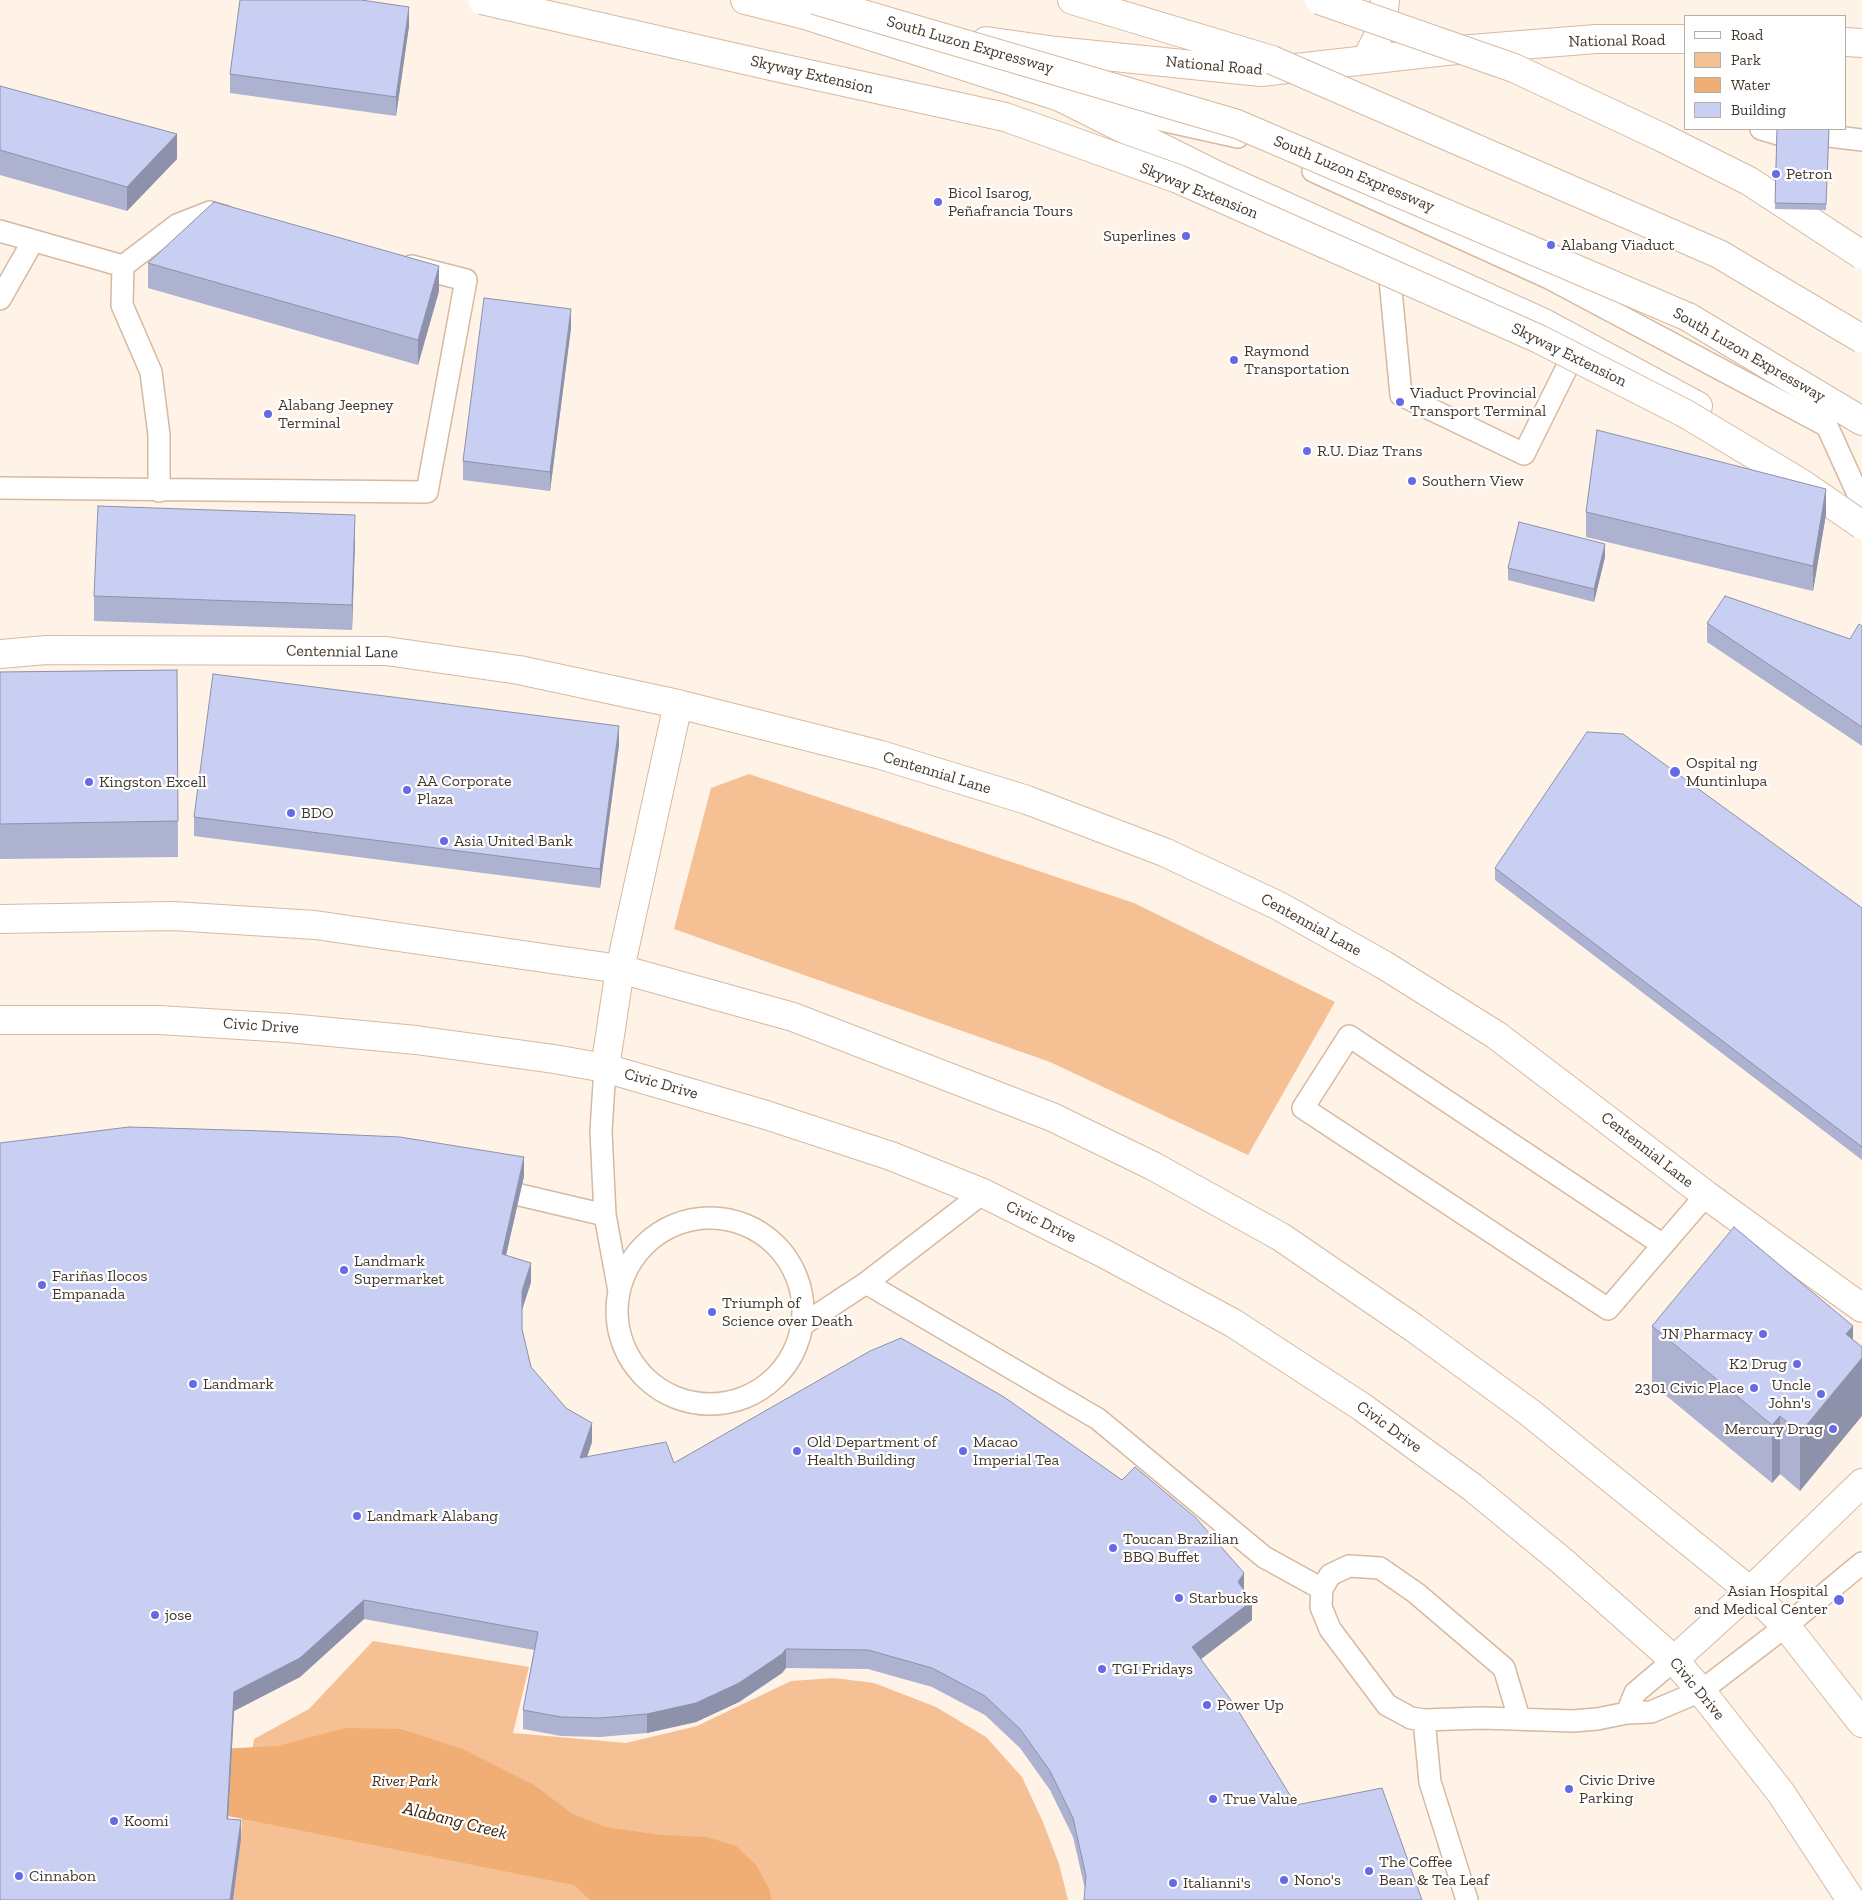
<!DOCTYPE html>
<meta charset="utf-8">
<style>
body{margin:0}
#map{position:relative;width:1862px;height:1900px;overflow:hidden;background:#fff2e7;font-family:"Zilla Slab",serif}
canvas{display:block}
.legend{position:absolute;left:1684px;top:15px;width:162px;height:115px;box-sizing:border-box;background:#fff;border:1px solid #b4afab;margin:0;padding:6px 9px;list-style:none;font-size:15px;color:#44382d}
.legend li{display:flex;align-items:center;gap:10px;height:25px}
.legend b{width:25px;border:1px solid #b4afab}
</style>
<div id="map">
<canvas width="1862" height="1900"></canvas>
<ul class="legend">
<li><b style="height:6px;background:#fff"></b>Road</li>
<li><b style="height:14px;background:#f5c094"></b>Park</li>
<li><b style="height:14px;background:#f0ae74"></b>Water</li>
<li><b style="height:14px;background:#c9cff2"></b>Building</li>
</ul>
</div>
<script>
const ctx = document.querySelector('canvas').getContext('2d');
ctx.lineJoin = 'round';
function fillPath(path, color) {
  ctx.fillStyle = color;
  ctx.fill(path, 'evenodd');
}
function poly(rows) {
  const path = new Path2D();
  for (const r of rows) {
    if (r.length === 3) {
      path.moveTo(r[0] + r[2], r[1]);
      path.arc(r[0], r[1], r[2], 0, 2 * Math.PI);
      continue;
    }
    path.moveTo(r[0], r[1]);
    for (let i = 2; i < r.length; i += 2) path.lineTo(r[i], r[i + 1]);
  }
  return path;
}
function stroke(path, color, width, dash) {
  ctx.strokeStyle = color;
  ctx.lineWidth = width;
  ctx.lineCap = dash ? 'butt' : 'round';
  ctx.setLineDash(dash || []);
  ctx.stroke(path);
}
function write(font, color, halo, rows, align = 'center') {
  ctx.font = font + ' "Zilla Slab",serif';
  ctx.lineWidth = 4.5;
  ctx.setLineDash([]);
  ctx.textBaseline = 'middle';
  ctx.strokeStyle = halo;
  ctx.fillStyle = color;
  for (const [text, x, y, turn = 0] of rows) {
    ctx.save();
    ctx.translate(x, y);
    ctx.rotate((+turn || 0) * Math.PI / 180);
    ctx.textAlign = isNaN(turn) ? turn : align;
    if (halo) ctx.strokeText(text, 0, 0);
    ctx.fillText(text, 0, 0);
    ctx.restore();
  }
}
const green = poly([
 [749,774,1134,903,1335,1002,1248,1155,1050,1062,674,929,711,788],
 [373,1641,529,1667,513,1733,626,1743,697,1726,791,1681,834,1678,874,1683,936,1707,986,1737,1022,1777,1043,1822,1059,1864,1068,1900,233,1900,241,1839,242,1818,254,1739,309,1709]
]);
const water = poly([
 [346,1728,401,1729,465,1750,534,1785,573,1814,605,1827,661,1835,707,1837,736,1846,757,1866,770,1891,771,1900,590,1900,574,1885,213,1813,219,1749,277,1746]
]);
const service = poly([
 [1089,104,1238,137],
 [1761,129,1778,134],
 [1829,136,1862,140],
 [1313,171,1549,278,1827,426,1862,503],
 [0,231,123,266],
 [1388,259,1401,395,1524,454,1579,343],
 [0,299,33,241],
 [0,488,427,492,466,280,411,266],
 [159,491,159,435,151,372,122,305,123,266,177,225,210,212,224,216],
 [605,1068,601,1131,605,1215,619,1291],
 [520,1195,605,1215],
 [710,1311,93],
 [1663,1245,1349,1036,1303,1108,1608,1309,1663,1245,1706,1195],
 [866,1283,1098,1419,1264,1557,1322,1589],
 [802,1325,866,1283,983,1193],
 [1627,1713,1635,1693,1674,1660],
 [1519,1718,1504,1668,1416,1593,1380,1568,1349,1566,1330,1575,1322,1589,1321,1607,1330,1629,1387,1705,1411,1718,1424,1720,1482,1718,1573,1721,1597,1719,1627,1713,1651,1712,1701,1691,1786,1626,1862,1563],
 [1424,1720,1430,1782,1467,1900]
]);
const minor = poly([
 [0,654,46,650,386,651,519,670,678,704,881,755,1027,800,1164,852,1279,906,1384,965,1496,1035,1706,1195,1862,1308],
 [605,1068,620,969,678,704],
 [1674,1660,1750,1591,1862,1483]
]);
const secondary = poly([
 [0,919,173,916,315,925,620,969,793,1017,1052,1117,1153,1166,1281,1237,1414,1328,1529,1412,1750,1591,1786,1626,1862,1723],
 [0,1020,159,1020,288,1028,416,1040,554,1059,605,1068,766,1115,891,1156,983,1193,1103,1253,1233,1323,1362,1407,1472,1487,1562,1561,1674,1660,1701,1691,1781,1793,1851,1900]
]);
const trunk = poly([
 [745,0,805,15,822,17],
 [805,15,1060,97,1214,174,1544,323,1698,406],
 [986,41,1056,51,1261,72,1446,51,1596,39,1686,39],
 [1846,42,1862,43],
 [1366,60,1382,29,1385,0]
]);
const motorway = poly([
 [1072,0,1272,60],
 [1688,317,1862,421]
]);
const motorwayBridge = poly([
 [482,0,776,67,1005,117,1178,179,1539,339,1686,414,1801,483,1862,525],
 [815,0,1237,124,1688,317],
 [1319,0,1514,68,1661,137,1749,181,1862,255],
 [1272,60,1719,254,1862,339]
]);
const wall = poly([
 [409,26,396,116,230,93,230,74],
 [0,86,177,159,127,211,0,175],
 [1777,129,1829,129,1826,210,1775,209],
 [148,263,439,291,418,365,148,288],
 [571,328,550,491,463,480,463,461],
 [1586,512,1826,514,1813,591,1586,537],
 [355,540,352,630,94,621,94,596],
 [1605,557,1594,602,1508,580,1508,568],
 [1707,623,1850,639,1862,626,1862,746,1707,642],
 [177,670,178,857,0,859,0,672],
 [619,745,600,888,194,836,194,817],
 [1495,868,1862,908,1862,1160,1495,880],
 [524,1176,506,1255,531,1282,522,1310,522,1330,531,1367,592,1442,587,1457,674,1463,1244,1590,1252,1620,1201,1659,1085,1889,1073,1837,1050,1790,1020,1748,985,1715,932,1687,868,1669,786,1668,782,1673,739,1702,696,1722,647,1733,600,1737,561,1736,523,1729,523,1710,534,1650,364,1619,300,1677,234,1711,228,1819,241,1839,233,1900,0,1900],
 [1652,1326,1853,1326,1800,1491,1780,1474,1772,1483,1652,1384]
]);
const shadedWall = poly([
 [409,7,409,26,396,116,396,97],
 [177,134,177,159,127,211,127,187],
 [439,266,439,291,418,365,418,340],
 [571,309,571,328,550,491,550,472],
 [1826,489,1826,514,1813,591,1813,566],
 [355,515,355,540,352,630,352,605],
 [1605,544,1605,557,1594,602,1594,589],
 [619,726,619,745,600,888,600,869],
 [524,1157,524,1176,502,1273,502,1254],
 [531,1263,531,1282,522,1310,522,1291],
 [1853,1326,1853,1368,1862,1358,1862,1416,1800,1491,1800,1433,1846,1334],
 [1780,1416,1780,1474,1772,1483,1772,1425],
 [592,1423,592,1442,580,1477,580,1458],
 [1244,1573,1244,1592,1238,1582],
 [364,1600,364,1619,300,1677,234,1711,227,1838,227,1819,234,1692],
 [1252,1601,1252,1620,1192,1666,1192,1647],
 [786,1649,786,1668,782,1673,739,1702,696,1722,647,1733,647,1714],
 [241,1820,241,1839,233,1900,230,1900]
]);
const building = poly([
 [240,0,361,0,409,7,396,97,230,74,240,0],
 [0,86,177,134,127,187,0,150,0,86],
 [1777,129,1829,129,1826,204,1775,203,1777,129],
 [214,202,439,266,418,340,148,263,214,202],
 [484,298,571,309,550,472,463,461,484,298],
 [1597,430,1826,489,1813,566,1586,512,1597,430],
 [98,506,355,515,352,605,94,596,98,506],
 [1519,522,1605,544,1594,589,1508,568,1519,522],
 [1725,596,1850,639,1859,624,1862,626,1862,727,1707,623,1725,596],
 [177,670,178,821,0,824,0,672,177,670],
 [213,674,619,726,600,869,194,817,213,674],
 [1587,732,1623,734,1862,908,1862,1147,1495,868,1587,732],
 [129,1127,265,1131,400,1137,524,1157,502,1254,531,1263,522,1291,522,1329,531,1367,566,1408,592,1423,580,1458,666,1442,674,1463,870,1351,901,1338,1004,1397,1122,1480,1135,1467,1196,1518,1244,1573,1238,1582,1252,1601,1192,1647,1236,1707,1296,1805,1382,1788,1422,1900,1084,1900,1086,1876,1073,1818,1050,1771,1020,1729,985,1696,932,1668,868,1650,786,1649,782,1654,739,1683,696,1703,647,1714,600,1718,561,1717,523,1710,538,1632,364,1600,300,1658,234,1692,227,1819,241,1820,230,1900,0,1900,0,1143,129,1127],
 [1734,1227,1853,1326,1846,1334,1862,1347,1862,1358,1800,1433,1780,1416,1772,1425,1652,1326,1734,1227]
]);
const markers = [
 [1776,174,5,"#656be4"],
 [938,202,5,"#656be4"],
 [1186,236,5,"#656be4"],
 [1551,245,5,"#656be4"],
 [1234,360,5,"#656be4"],
 [1400,402,5,"#656be4"],
 [268,414,5,"#656be4"],
 [1307,451,5,"#656be4"],
 [1412,481,5,"#656be4"],
 [1675,772,6,"#656be4"],
 [89,782,5,"#656be4"],
 [407,790,5,"#656be4"],
 [291,813,5,"#656be4"],
 [444,841,5,"#656be4"],
 [344,1270,5,"#656be4"],
 [42,1285,5,"#656be4"],
 [712,1312,5,"#656be4"],
 [1763,1334,5,"#656be4"],
 [1797,1364,5,"#656be4"],
 [193,1384,5,"#656be4"],
 [1754,1388,5,"#656be4"],
 [1821,1394,5,"#656be4"],
 [1833,1429,5,"#656be4"],
 [797,1451,5,"#656be4"],
 [963,1451,5,"#656be4"],
 [357,1516,5,"#656be4"],
 [1113,1548,5,"#656be4"],
 [1179,1598,5,"#656be4"],
 [1839,1600,6,"#656be4"],
 [155,1615,5,"#656be4"],
 [1102,1669,5,"#656be4"],
 [1207,1705,5,"#656be4"],
 [1569,1789,5,"#656be4"],
 [1213,1799,5,"#656be4"],
 [114,1821,5,"#656be4"],
 [1369,1871,5,"#656be4"],
 [19,1876,5,"#656be4"],
 [1284,1880,5,"#656be4"],
 [1173,1883,5,"#656be4"]
];
const streetNames = [
 ["National Road",1617,41,-1],
 ["South Luzon Expressway",970,45,16],
 ["National Road",1214,66,5],
 ["Skyway Extension",812,75,13],
 ["South Luzon Expressway",1354,174,23],
 ["Skyway Extension",1199,191,22],
 ["Skyway Extension",1569,355,26],
 ["South Luzon Expressway",1749,355,30],
 ["Centennial Lane",342,652,1],
 ["Centennial Lane",937,773,17],
 ["Centennial Lane",1311,925,29],
 ["Civic Drive",261,1026,4],
 ["Civic Drive",661,1084,16],
 ["Centennial Lane",1647,1150,38],
 ["Civic Drive",1041,1222,26],
 ["Civic Drive",1389,1427,36],
 ["Civic Drive",1697,1689,50]
];
const poiNames = [
 ["Petron",1786,174],
 ["Bicol Isarog,",948,193],
 ["Peñafrancia Tours",948,211],
 ["Superlines",1176,236,"right"],
 ["Alabang Viaduct",1561,245],
 ["Raymond",1244,351],
 ["Transportation",1244,369],
 ["Viaduct Provincial",1410,393],
 ["Transport Terminal",1410,411],
 ["Alabang Jeepney",278,405],
 ["Terminal",278,423],
 ["R.U. Diaz Trans",1317,451],
 ["Southern View",1422,481],
 ["Ospital ng",1686,763],
 ["Muntinlupa",1686,781],
 ["AA Corporate",417,781],
 ["Plaza",417,799],
 ["Kingston Excell",99,782],
 ["BDO",301,813],
 ["Asia United Bank",454,841],
 ["Landmark",354,1261],
 ["Supermarket",354,1279],
 ["Fariñas Ilocos",52,1276],
 ["Empanada",52,1294],
 ["Triumph of",722,1303],
 ["Science over Death",722,1321],
 ["JN Pharmacy",1753,1334,"right"],
 ["K2 Drug",1787,1364,"right"],
 ["Landmark",203,1384],
 ["Uncle",1811,1385,"right"],
 ["John's",1811,1403,"right"],
 ["2301 Civic Place",1744,1388,"right"],
 ["Mercury Drug",1823,1429,"right"],
 ["Old Department of",807,1442],
 ["Health Building",807,1460],
 ["Macao",973,1442],
 ["Imperial Tea",973,1460],
 ["Landmark Alabang",367,1516],
 ["Toucan Brazilian",1123,1539],
 ["BBQ Buffet",1123,1557],
 ["Asian Hospital",1828,1591,"right"],
 ["and Medical Center",1828,1609,"right"],
 ["Starbucks",1189,1598],
 ["jose",165,1615],
 ["TGI Fridays",1112,1669],
 ["Power Up",1217,1705],
 ["Civic Drive",1579,1780],
 ["Parking",1579,1798],
 ["True Value",1223,1799],
 ["Koomi",124,1821],
 ["The Coffee",1379,1862],
 ["Bean & Tea Leaf",1379,1880],
 ["Cinnabon",29,1876],
 ["Nono's",1294,1880],
 ["Italianni's",1183,1883]
];
const parkNames = [
 ["River Park",405,1781]
];
const waterNames = [
 ["Alabang Creek",455,1821,14]
];
fillPath(green, '#f5c094');
fillPath(water, '#f0ae74');
stroke(service, '#d7b9a0', 24);
stroke(minor, '#d7b9a0', 30);
stroke(secondary, '#d7b9a0', 30);
stroke(trunk, '#d7b9a0', 30);
stroke(motorway, '#d7b9a0', 30);
stroke(service, '#fff', 21);
stroke(minor, '#fff', 28);
stroke(secondary, '#fff', 28);
stroke(trunk, '#fff', 28);
stroke(motorway, '#fff', 28);
stroke(motorwayBridge, '#d7b9a0', 30, []);
stroke(motorwayBridge, '#fff', 28);
fillPath(wall, '#adb2d0');
fillPath(shadedWall, '#8d91a9');
fillPath(building, '#c9cff2');
stroke(building, '#8d91a9', 1);
for (const [x, y, r, color] of markers) {
  const dot = new Path2D();
  dot.arc(x, y, r, 0, 2 * Math.PI);
  ctx.fillStyle = color;
  ctx.fill(dot);
  stroke(dot, '#fff', 2);
}
write('16px', '#44382d', '#fff', streetNames);
write('16px', '#44382d', '#fff', poiNames, 'left');
write('italic 16px', '#472c13', '#fff', parkNames);
write('italic 18px', '#3d2209', '#fff', waterNames);
</script>
